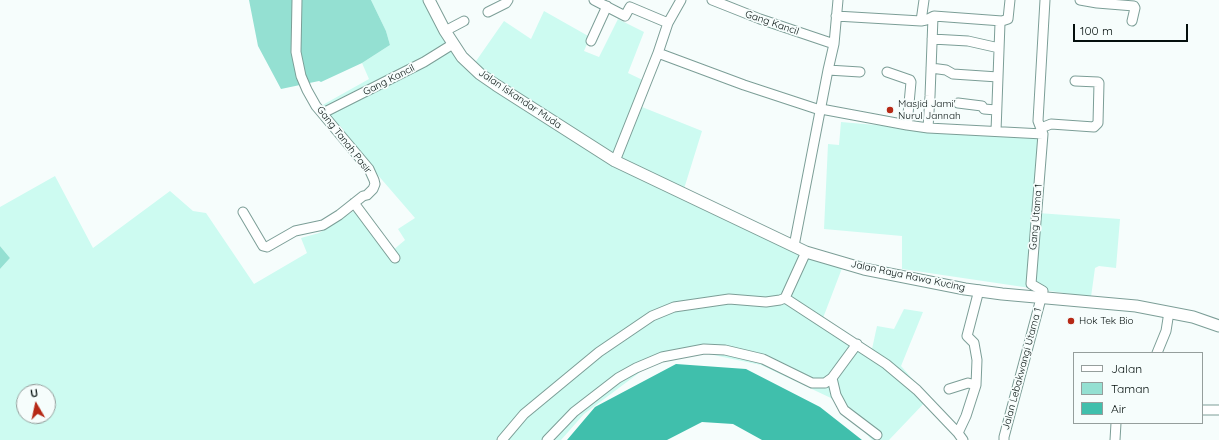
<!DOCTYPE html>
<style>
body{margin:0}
#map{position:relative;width:1219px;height:440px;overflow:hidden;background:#f6fdfc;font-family:Quicksand,sans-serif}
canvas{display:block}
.legend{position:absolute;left:1073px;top:352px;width:130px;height:72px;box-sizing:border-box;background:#f6fdfc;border:1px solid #959e9c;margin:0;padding:5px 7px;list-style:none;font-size:12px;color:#040f0d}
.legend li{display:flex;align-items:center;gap:8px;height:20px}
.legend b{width:20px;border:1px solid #959e9c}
.north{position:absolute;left:16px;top:384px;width:40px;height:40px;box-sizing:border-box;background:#f6fdfc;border:1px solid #959e9c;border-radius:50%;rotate:351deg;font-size:11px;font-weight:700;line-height:16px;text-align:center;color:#040f0d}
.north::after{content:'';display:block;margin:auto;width:14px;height:18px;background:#b62916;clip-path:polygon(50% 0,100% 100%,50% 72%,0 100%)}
.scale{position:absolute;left:1073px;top:24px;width:115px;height:18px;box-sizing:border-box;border:2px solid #040f0d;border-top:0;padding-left:5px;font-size:12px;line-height:14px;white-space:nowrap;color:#040f0d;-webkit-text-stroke:3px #f6fdfc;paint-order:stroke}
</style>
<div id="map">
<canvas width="1219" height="440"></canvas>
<ul class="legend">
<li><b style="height:5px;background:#fff"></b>Jalan</li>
<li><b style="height:11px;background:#94e0d2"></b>Taman</li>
<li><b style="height:11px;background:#40bfac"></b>Air</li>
</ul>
<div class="north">U</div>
<div class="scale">100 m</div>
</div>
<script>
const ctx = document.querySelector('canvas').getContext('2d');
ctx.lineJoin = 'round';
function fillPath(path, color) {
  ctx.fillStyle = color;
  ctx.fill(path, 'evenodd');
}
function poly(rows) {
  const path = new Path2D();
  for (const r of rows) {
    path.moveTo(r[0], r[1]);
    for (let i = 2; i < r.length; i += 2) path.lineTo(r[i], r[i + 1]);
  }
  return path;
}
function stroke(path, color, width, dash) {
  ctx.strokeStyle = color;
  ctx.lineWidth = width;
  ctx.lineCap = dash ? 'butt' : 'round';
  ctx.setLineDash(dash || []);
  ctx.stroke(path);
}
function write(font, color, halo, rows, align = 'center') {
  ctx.font = font + ' Quicksand,sans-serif';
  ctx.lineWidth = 3.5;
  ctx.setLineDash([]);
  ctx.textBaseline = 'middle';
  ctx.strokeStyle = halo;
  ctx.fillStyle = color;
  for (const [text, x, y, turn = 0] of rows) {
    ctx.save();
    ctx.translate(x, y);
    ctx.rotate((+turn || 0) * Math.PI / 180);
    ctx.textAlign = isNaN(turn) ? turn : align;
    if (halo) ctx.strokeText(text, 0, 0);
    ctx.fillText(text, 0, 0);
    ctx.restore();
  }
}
const built = poly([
 [371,0,435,0,458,52,474,64,504,21,531,39,544,11,590,37,584,51,599,57,618,19,644,32,628,73,651,84,642,107,702,131,683,192,844,263,823,318,872,349,877,326,894,329,904,309,923,312,901,366,929,398,889,440,872,440,833,399,761,365,699,352,651,364,584,414,561,440,0,440,0,269,10,258,0,246,0,207,55,176,93,248,170,191,193,211,206,213,254,284,307,253,301,238,319,233,360,207,392,251,405,240,398,229,415,218,319,107,369,79,362,63,390,45,386,31],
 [24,392,48,392,48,416,24,416],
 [841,122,934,130,1041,135,1038,213,1120,219,1116,268,1099,266,1095,268,1091,297,902,269,902,236,824,229,828,144,839,145]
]);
const green = poly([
 [249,0,371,0,386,31,390,45,362,63,321,82,319,81,281,89,258,46],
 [0,246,10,258,0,269]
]);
const water = poly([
 [676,364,746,369,820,407,862,440,762,440,733,424,702,422,667,440,567,440,595,407]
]);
const minor = poly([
 [594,0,625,16,630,7,668,23],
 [712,0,760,19,834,44],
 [1080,0,1097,3,1134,6,1135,8,1132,21],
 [488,12,506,3,508,0],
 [836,16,921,21,926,20,934,16,1002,21],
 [921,21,924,0],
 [445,31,464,21],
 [932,39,968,41,999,48],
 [591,41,607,6],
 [658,53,744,85,820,110],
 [931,68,946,70,953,74,998,77],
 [828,70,860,72],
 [887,72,910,80,911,82,907,125],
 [958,103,982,106,984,109,996,110],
 [821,109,907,125,928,128,930,96,933,17],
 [323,113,424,62,453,44],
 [928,128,1043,134],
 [1041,128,1051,124,1094,127,1098,123,1099,83,1098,82,1075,81],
 [996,131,1000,23,1002,21,1008,19,1010,0],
 [615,161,658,53,668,23,681,0],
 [354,203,395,258],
 [243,212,263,246,267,247,295,231,323,225,339,215,363,196,367,195,373,189,375,184,374,180,369,169,316,106,307,90,301,76,296,52,297,0],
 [794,246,828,70,834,44,838,0],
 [785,298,886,364,917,390,958,433,963,440],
 [1157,353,1166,331,1169,312],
 [832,378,836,395,844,410,877,435],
 [949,389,968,383,976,385],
 [1202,410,1219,410],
 [958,433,966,416,976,385,977,360,974,343,967,336,979,290],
 [502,440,524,414,599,352,652,316,674,307,729,299,766,302,780,300,785,298,806,252],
 [547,440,574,412,618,378,636,368,662,357,704,349,725,350,763,359,812,383,825,383,832,378,857,344],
 [1004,440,1004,437,1043,291,1031,284,1043,134,1038,121,1045,0],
 [1115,440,1116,423]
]);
const tertiary = poly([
 [429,0,445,31,462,57,480,74,496,85,615,161,806,252,864,269,965,289,1002,294,1136,306,1193,317,1219,326]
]);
const markers = [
 [890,110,4,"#b62916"],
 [1071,321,4,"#b62916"]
];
const streetNames = [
 ["Gang Kancil",772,23,19],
 ["Gang Kancil",389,80,-27],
 ["Jalan Iskandar Muda",520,99,34],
 ["Gang Tanah Pasir",344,140,52],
 ["Gang Utama 1",1036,217,-85],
 ["Jalan Raya Rawa Kucing",908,276,12],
 ["Jalan Lebakwangi Utama 1",1022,369,-75]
];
const poiNames = [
 ["Masjid Jami'",898,104],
 ["Nurul Jannah",898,116],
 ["Hok Tek Bio",1079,321]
];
fillPath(built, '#cdfbf1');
fillPath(green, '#94e0d2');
fillPath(water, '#40bfac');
stroke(minor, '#7c9e97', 11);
stroke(tertiary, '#7c9e97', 13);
stroke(minor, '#fff', 9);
stroke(tertiary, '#fff', 11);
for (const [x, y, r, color] of markers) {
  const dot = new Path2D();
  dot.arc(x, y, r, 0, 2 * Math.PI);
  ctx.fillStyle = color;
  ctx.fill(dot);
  stroke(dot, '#f6fdfc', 1.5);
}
write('10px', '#040f0d', '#f6fdfc', streetNames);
write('10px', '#040f0d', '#f6fdfc', poiNames, 'left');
</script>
